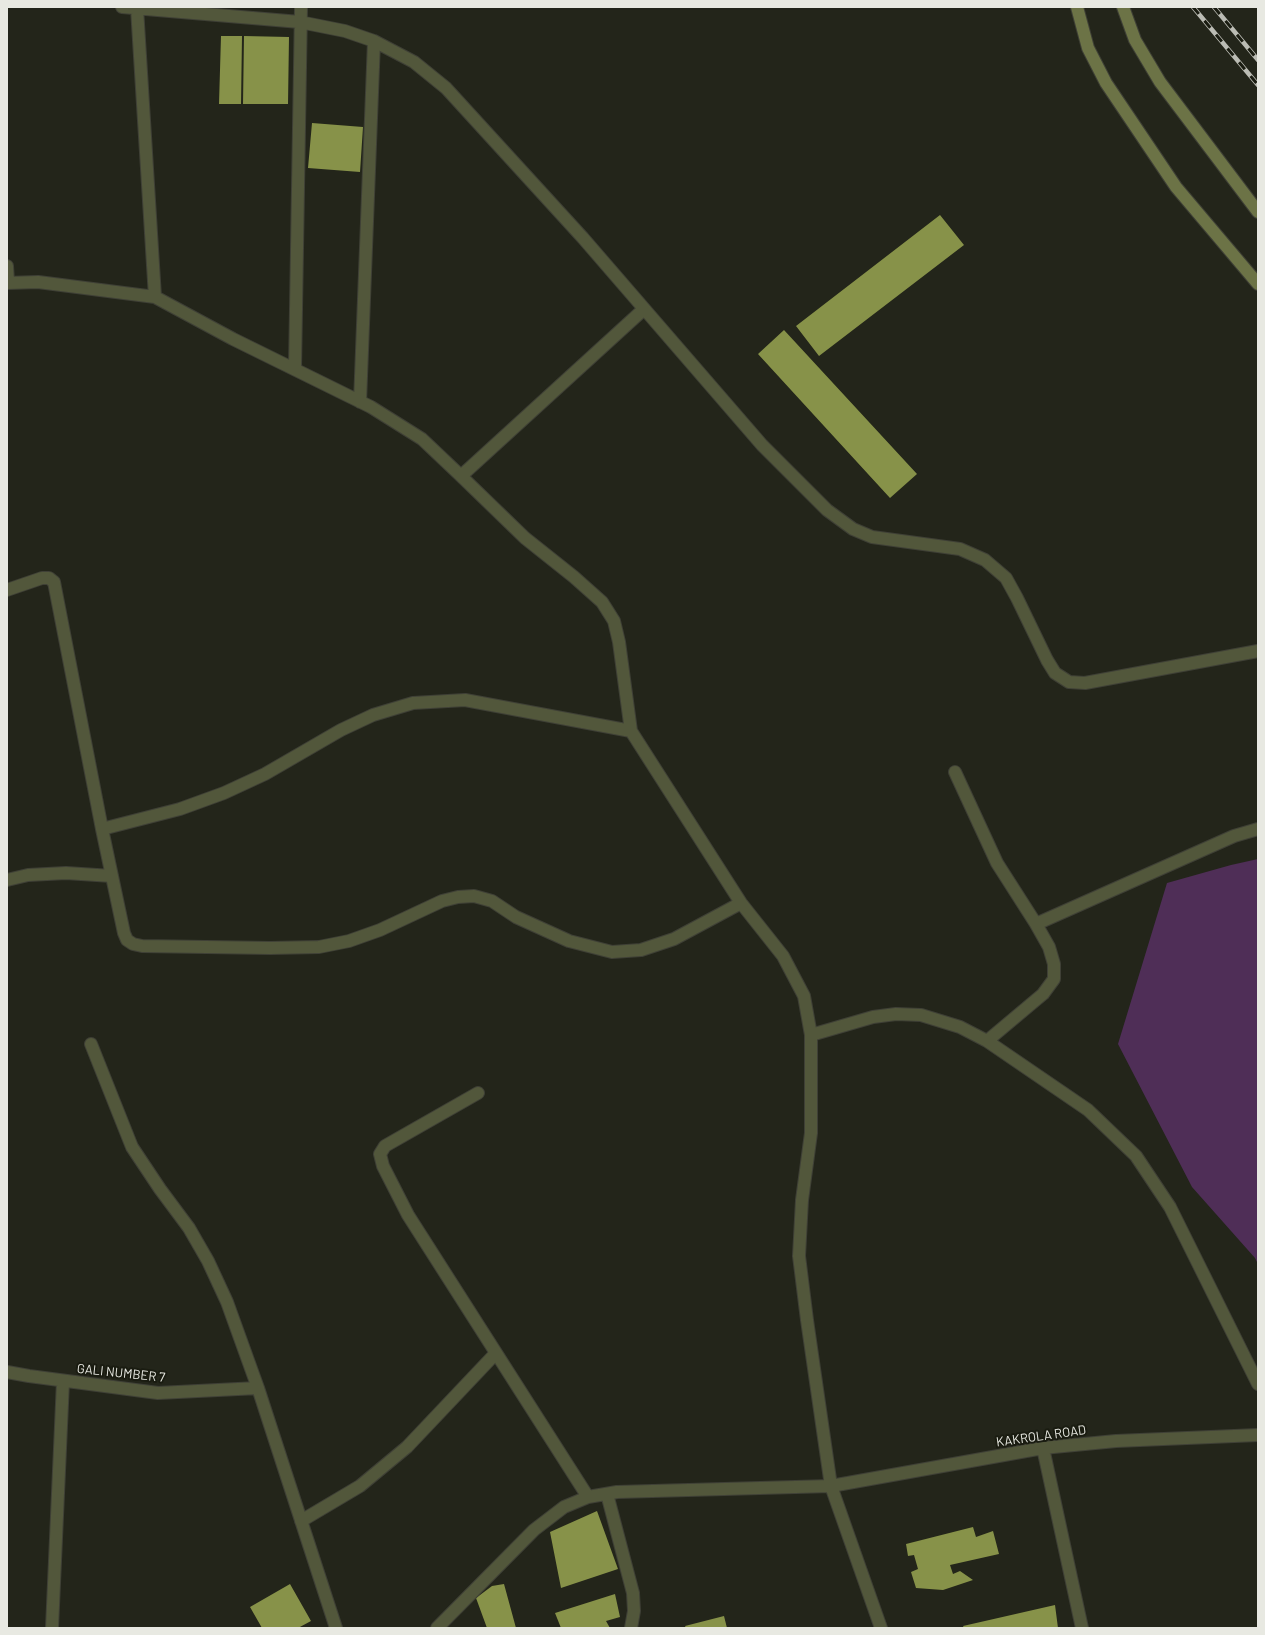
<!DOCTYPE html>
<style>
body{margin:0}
#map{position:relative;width:1265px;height:1635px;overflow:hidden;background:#23251a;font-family:Barlow,sans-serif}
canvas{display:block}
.frame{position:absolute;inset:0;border:8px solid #e8e9e2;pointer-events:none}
</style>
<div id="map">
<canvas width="1265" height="1635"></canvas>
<div class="frame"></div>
</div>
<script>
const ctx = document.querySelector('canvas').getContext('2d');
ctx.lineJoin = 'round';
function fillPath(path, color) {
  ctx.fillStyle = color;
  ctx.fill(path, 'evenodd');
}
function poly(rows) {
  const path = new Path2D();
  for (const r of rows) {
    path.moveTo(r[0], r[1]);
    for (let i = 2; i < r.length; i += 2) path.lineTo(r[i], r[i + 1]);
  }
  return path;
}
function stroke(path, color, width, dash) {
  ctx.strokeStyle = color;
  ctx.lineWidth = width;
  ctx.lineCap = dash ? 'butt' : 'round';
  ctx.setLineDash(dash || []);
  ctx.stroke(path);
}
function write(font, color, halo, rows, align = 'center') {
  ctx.font = font + ' Barlow,sans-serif';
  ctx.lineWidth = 4;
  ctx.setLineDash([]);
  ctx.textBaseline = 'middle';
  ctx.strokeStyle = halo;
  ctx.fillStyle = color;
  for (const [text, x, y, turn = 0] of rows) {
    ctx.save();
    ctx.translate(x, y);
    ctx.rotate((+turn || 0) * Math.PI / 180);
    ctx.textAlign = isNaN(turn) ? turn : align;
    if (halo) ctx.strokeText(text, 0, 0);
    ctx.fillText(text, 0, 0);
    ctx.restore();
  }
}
const green = poly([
 [1258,859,1258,1264,1255,1258,1192,1187,1118,1044,1167,883,1231,865]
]);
const building = poly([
 [221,36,242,36,241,104,219,104],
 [244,36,289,37,288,104,243,104],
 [312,123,363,127,360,172,308,168],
 [940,215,964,245,819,356,796,326],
 [784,330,917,474,890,498,758,354],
 [597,1511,618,1569,561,1588,550,1532],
 [973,1527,976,1537,993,1531,999,1554,950,1565,953,1574,960,1571,973,1580,943,1590,916,1588,911,1572,918,1569,914,1555,908,1556,906,1544],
 [290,1584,311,1621,298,1628,262,1628,250,1607],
 [504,1584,516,1628,487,1628,476,1598,492,1586],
 [615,1594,620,1617,606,1621,610,1628,561,1628,555,1613],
 [1055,1605,1058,1628,964,1628,963,1626],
 [724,1616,727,1628,686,1628,685,1626]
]);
const street = poly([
 [122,7,300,22,345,31,374,41,414,62,446,88,583,238,762,445,827,510,853,529,872,537,960,549,985,560,1006,578,1017,598,1047,660,1055,673,1069,682,1085,683,1258,651],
 [137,8,155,297],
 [7,266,8,282],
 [7,283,38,282,155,297,233,339,371,407,422,439,461,476,525,538,574,577,602,602,614,621,619,642,631,731,741,903,783,956,804,996,811,1035,811,1133,802,1200,799,1256,807,1320,831,1486,881,1628],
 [295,369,301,7],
 [360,402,374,41],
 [461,476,644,309],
 [7,590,42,578,49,578,54,582,102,829],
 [631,731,465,700,413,703,373,715,341,730,265,774,224,793,180,809,102,829,124,933,127,940,133,944,142,946,270,948,319,947,349,941,380,930,442,901,458,897,474,896,492,901,516,917,569,941,612,952,641,950,674,939,741,903],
 [7,880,28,875,66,873,112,876],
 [1036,924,1234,836,1258,829],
 [811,1035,873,1017,896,1014,921,1015,960,1027,987,1041,1043,994,1054,979,1054,964,1049,947,1036,924,997,863,955,772],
 [987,1041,1088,1110,1136,1156,1170,1207,1258,1384],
 [91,1044,132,1147,160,1189,189,1228,208,1261,227,1302,258,1388,336,1628],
 [478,1093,385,1146,380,1154,383,1166,408,1215,588,1497],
 [7,1372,29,1376,158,1393,258,1388],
 [1043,1448,1082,1628],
 [607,1494,633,1593,634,1611,631,1628],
 [301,1521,360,1486,407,1447,496,1353],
 [52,1628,63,1381],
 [437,1628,534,1530,564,1507,588,1497,617,1492,831,1486,1043,1448,1116,1441,1258,1435]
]);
const secondary = poly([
 [1077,7,1088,48,1106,83,1176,187,1258,284],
 [1123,7,1135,40,1160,82,1258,212]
]);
const rail = poly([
 [1193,7,1258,85],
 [1214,7,1258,60]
]);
const streetNames = [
 ["GALI NUMBER 7",121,1373,6],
 ["KAKROLA ROAD",1041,1436,-8]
];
fillPath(green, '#4f2e57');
fillPath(building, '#879249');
stroke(street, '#3f4036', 14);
stroke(secondary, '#3f4036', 14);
stroke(street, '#52573b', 12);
stroke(secondary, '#6c7346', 12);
stroke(rail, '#bbbcb4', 4.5);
stroke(rail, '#1a1c11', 3, [9]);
write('13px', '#e8e9e2', '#1a1c11', streetNames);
</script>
